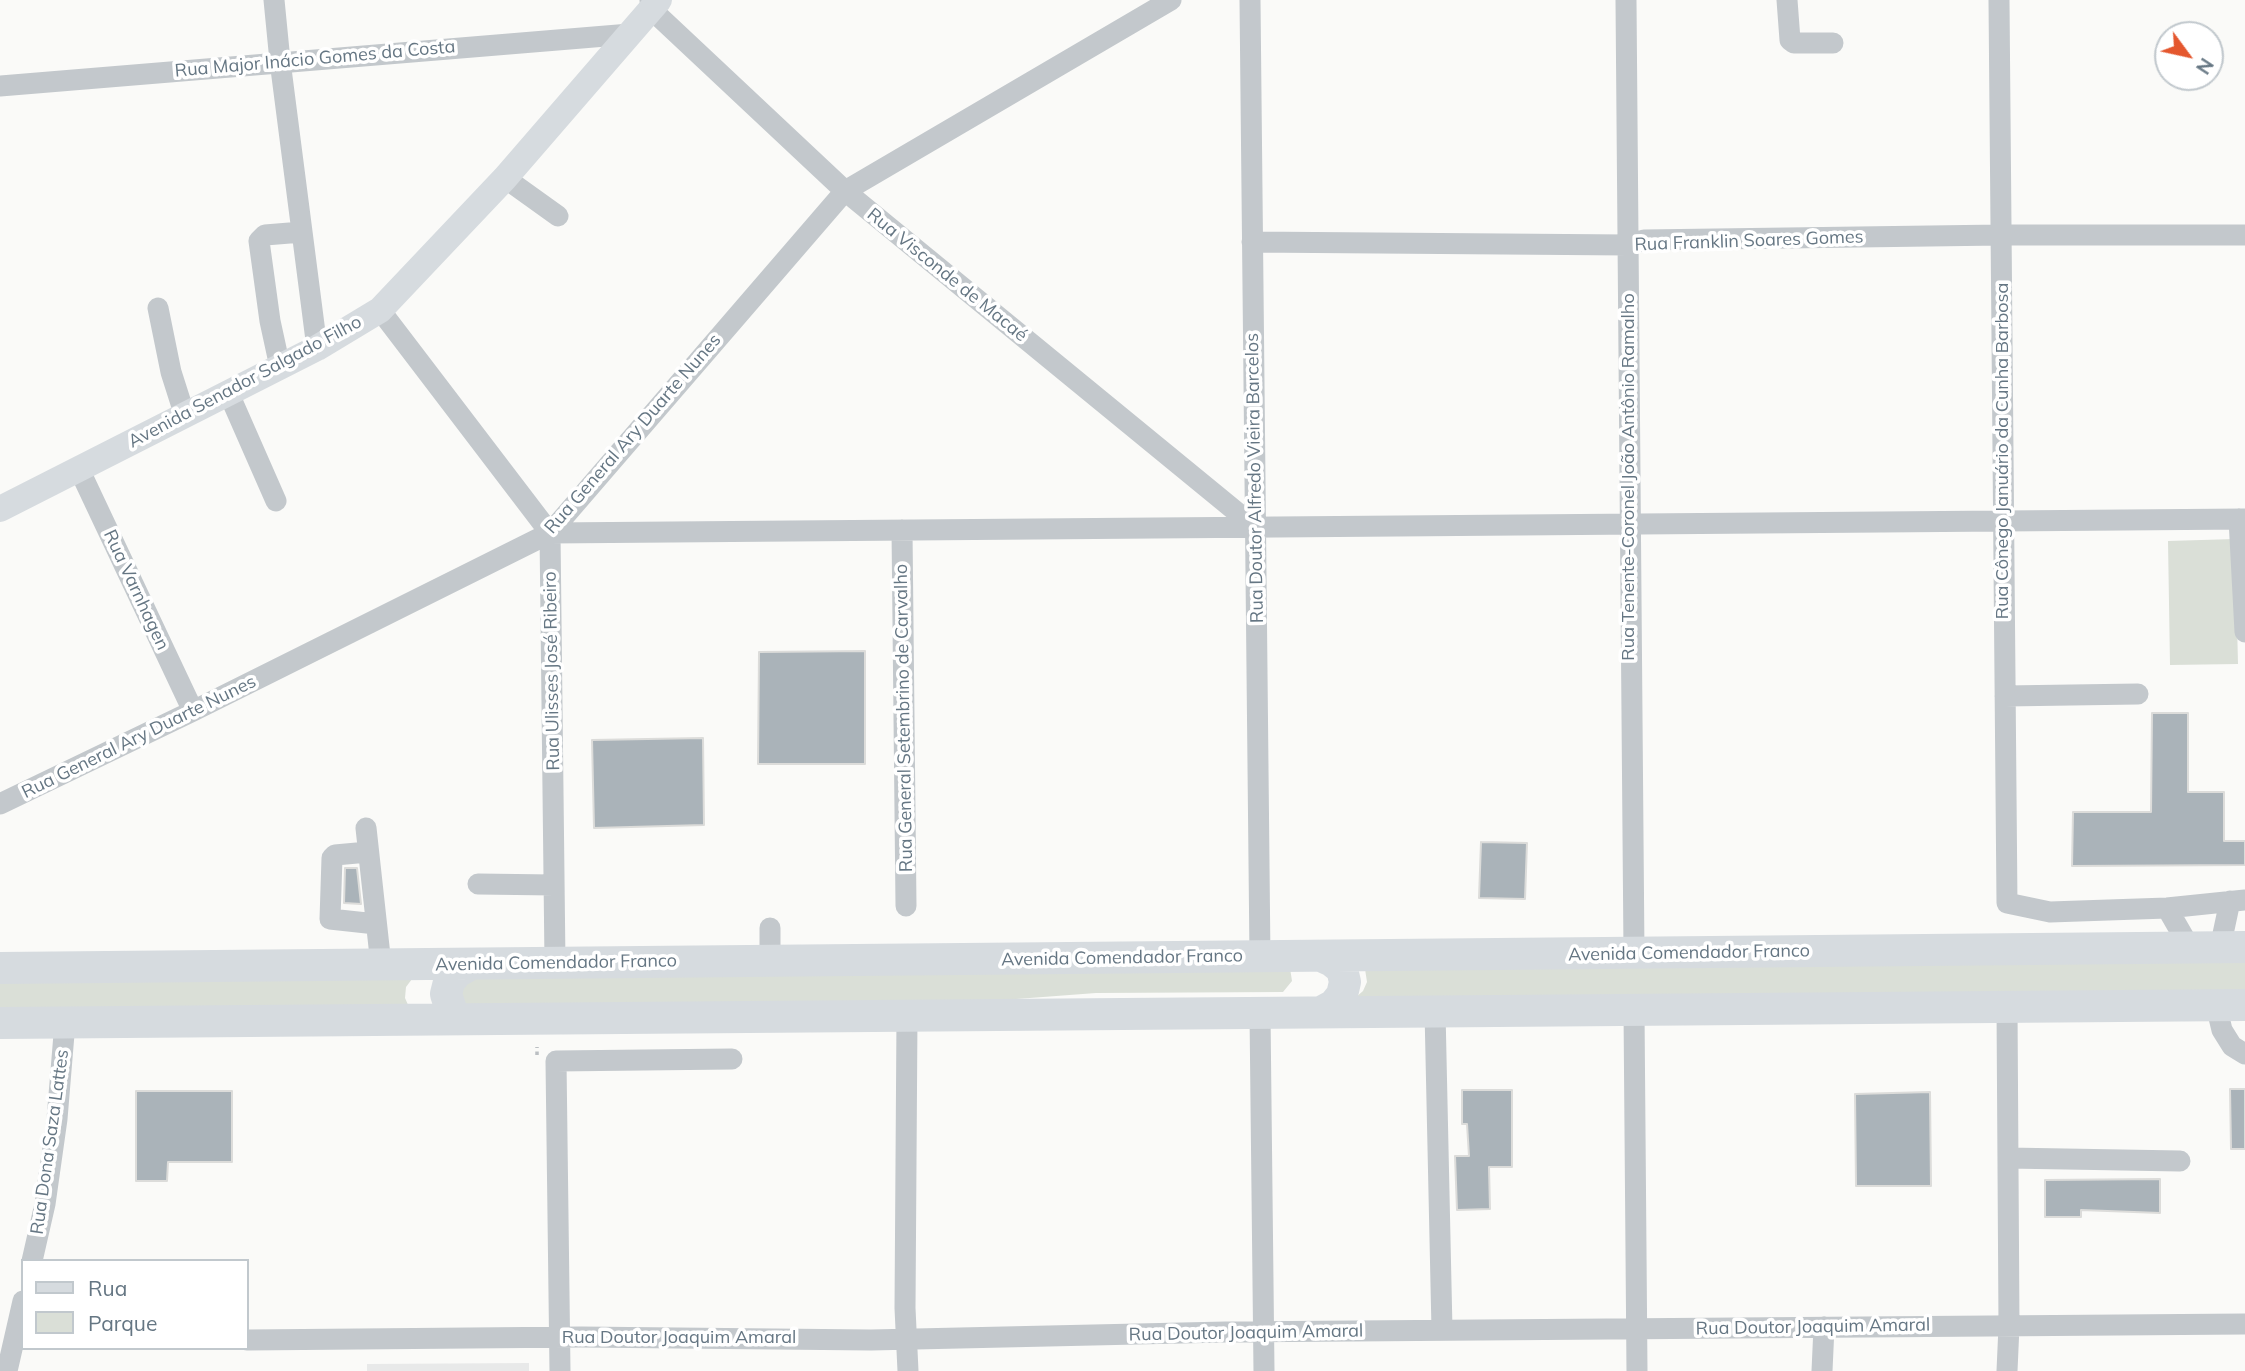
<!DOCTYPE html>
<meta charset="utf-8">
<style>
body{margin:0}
#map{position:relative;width:2245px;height:1371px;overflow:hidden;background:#fafaf8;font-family:Mulish,sans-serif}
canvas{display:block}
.legend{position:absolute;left:21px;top:1259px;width:228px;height:91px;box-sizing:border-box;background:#fff;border:2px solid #c1c8cd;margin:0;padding:9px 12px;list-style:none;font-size:21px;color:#657683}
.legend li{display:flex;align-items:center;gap:14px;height:35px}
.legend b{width:35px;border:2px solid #c1c8cd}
.north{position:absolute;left:2154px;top:21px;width:70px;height:70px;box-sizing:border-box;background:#fff;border:2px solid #c1c8cd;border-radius:50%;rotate:123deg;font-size:19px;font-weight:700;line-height:28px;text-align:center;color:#657683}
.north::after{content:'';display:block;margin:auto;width:24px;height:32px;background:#e4572e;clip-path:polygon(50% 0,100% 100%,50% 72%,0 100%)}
</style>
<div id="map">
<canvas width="2245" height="1371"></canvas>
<ul class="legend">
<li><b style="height:9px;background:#d6dbdf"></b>Rua</li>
<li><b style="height:19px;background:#dadfd7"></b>Parque</li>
</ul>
<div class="north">N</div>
</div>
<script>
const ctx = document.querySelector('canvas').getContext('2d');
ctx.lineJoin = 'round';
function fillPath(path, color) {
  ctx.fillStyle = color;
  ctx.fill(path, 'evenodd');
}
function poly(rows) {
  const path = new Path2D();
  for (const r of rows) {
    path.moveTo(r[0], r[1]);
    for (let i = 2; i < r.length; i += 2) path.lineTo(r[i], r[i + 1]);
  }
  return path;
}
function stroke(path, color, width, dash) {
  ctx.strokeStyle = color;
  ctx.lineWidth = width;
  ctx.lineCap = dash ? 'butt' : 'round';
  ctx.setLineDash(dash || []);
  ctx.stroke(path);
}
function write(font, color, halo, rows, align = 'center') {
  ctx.font = font + ' Mulish,sans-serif';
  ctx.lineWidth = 7;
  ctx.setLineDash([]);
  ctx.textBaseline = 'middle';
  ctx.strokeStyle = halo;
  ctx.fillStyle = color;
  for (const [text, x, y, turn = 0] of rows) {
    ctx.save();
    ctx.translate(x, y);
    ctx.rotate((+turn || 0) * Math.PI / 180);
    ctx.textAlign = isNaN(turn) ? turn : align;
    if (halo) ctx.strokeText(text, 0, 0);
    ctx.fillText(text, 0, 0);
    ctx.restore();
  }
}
const built = poly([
 [529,1363,529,1371,367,1371,367,1364]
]);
const green = poly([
 [2235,539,2238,664,2170,665,2168,541],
 [2245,960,2245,994,1355,998,1363,991,1367,982,1365,969],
 [1290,968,1292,981,1283,992,1096,993,990,1001,458,1006,456,987,470,975],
 [0,978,412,979,406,987,405,998,409,1007,0,1010]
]);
const building = poly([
 [865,651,865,764,758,764,759,652,865,651],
 [2152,713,2188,713,2188,792,2224,792,2224,841,2245,841,2245,865,2072,866,2073,812,2151,812,2152,713],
 [703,738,704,825,594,828,592,740,703,738],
 [1481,842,1527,843,1525,899,1479,898,1481,842],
 [345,868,357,868,361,904,344,903,345,868],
 [2230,1089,2245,1089,2245,1149,2231,1149,2230,1089],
 [1462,1090,1512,1090,1512,1167,1489,1167,1490,1209,1457,1210,1455,1156,1469,1156,1467,1124,1462,1124,1462,1090],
 [136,1091,232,1091,232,1162,168,1162,167,1181,136,1181,136,1091],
 [1930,1092,1931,1186,1856,1186,1855,1094,1930,1092],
 [2160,1179,2160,1213,2081,1210,2081,1217,2045,1217,2045,1180,2160,1179]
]);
const path = poly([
 [537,1055,537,1047]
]);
const minor = poly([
 [274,0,280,61,317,348],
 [650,0,651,9,845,191,1255,527],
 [1250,0,1260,957],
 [1626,0,1634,953],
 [1787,0,1790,40,1794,43,1833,43],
 [1999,0,2007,903,2050,912,2167,908,2245,900],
 [0,86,630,34],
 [505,178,558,216],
 [1252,242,1628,245,1644,240,2001,235,2245,235],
 [158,308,171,372,185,416],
 [380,310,550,533,555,963],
 [280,367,270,321,259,241,265,235,302,232],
 [229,394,276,501],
 [79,469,193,711],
 [2239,519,2245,632],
 [902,530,906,906],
 [550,533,2245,519],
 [2005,696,2138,694],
 [0,804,193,711,550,533,845,191,1171,0],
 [366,828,381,965],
 [368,852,335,855,332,858,330,919,376,924],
 [478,884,554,885],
 [2167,908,2190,948],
 [2220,948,2230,901],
 [770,961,770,928],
 [2216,1005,2222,1030,2232,1046,2245,1054],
 [2007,1007,2009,1326,2007,1371],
 [1634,1010,1637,1371],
 [1435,1011,1442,1330],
 [1260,1013,1264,1371],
 [907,1016,905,1308,908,1371],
 [2008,1158,2180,1161],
 [32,1261,45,1204,57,1119,65,1022],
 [247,1340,581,1337,871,1340,1226,1332,2245,1324],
 [7,1371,23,1301],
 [560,1371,556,1061,732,1059],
 [1822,1371,1824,1327]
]);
const major = poly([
 [0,509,317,348,380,310,505,178,659,0]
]);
const highway = poly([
 [1321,956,1332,961,1342,969,1345,982,1342,995,1334,1005,1321,1012],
 [0,968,2245,947],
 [454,1019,446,994,449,982,457,972,471,964],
 [0,1023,2245,1005]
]);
const streetNames = [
 ["Rua Major Inácio Gomes da Costa",315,59,-5],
 ["Rua Franklin Soares Gomes",1749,241,-2],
 ["Rua Visconde de Macaé",947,275,39],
 ["Avenida Senador Salgado Filho",245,382,-28],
 ["Rua General Ary Duarte Nunes",633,434,-49],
 ["Rua Cônego Januário da Cunha Barbosa",2003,451,-90],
 ["Rua Tenente-Coronel João Antônio Ramalho",1629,477,-90],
 ["Rua Doutor Alfredo Vieira Barcelos",1255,478,-91],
 ["Rua Varnhagen",136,590,65],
 ["Rua Ulisses José Ribeiro",552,671,-91],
 ["Rua General Setembrino de Carvalho",904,718,-91],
 ["Rua General Ary Duarte Nunes",139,737,-26],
 ["Avenida Comendador Franco",1689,953,-1],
 ["Avenida Comendador Franco",1122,958,-1],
 ["Avenida Comendador Franco",556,963,-1],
 ["Rua Dona Saza Lattes",50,1142,-82],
 ["Rua Doutor Joaquim Amaral",1813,1327,-1],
 ["Rua Doutor Joaquim Amaral",1246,1333,-1],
 ["Rua Doutor Joaquim Amaral",679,1338]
];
fillPath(built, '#e8e9e9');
fillPath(green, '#dadfd7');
fillPath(building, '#aab3b9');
stroke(building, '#dcdcda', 2);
stroke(path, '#bbbfc2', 3.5, [3.5, 3.5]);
stroke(minor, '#c3c8cc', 21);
stroke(major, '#d6dbdf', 26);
stroke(highway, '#d6dbdf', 32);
write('18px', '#657683', '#fff', streetNames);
</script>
